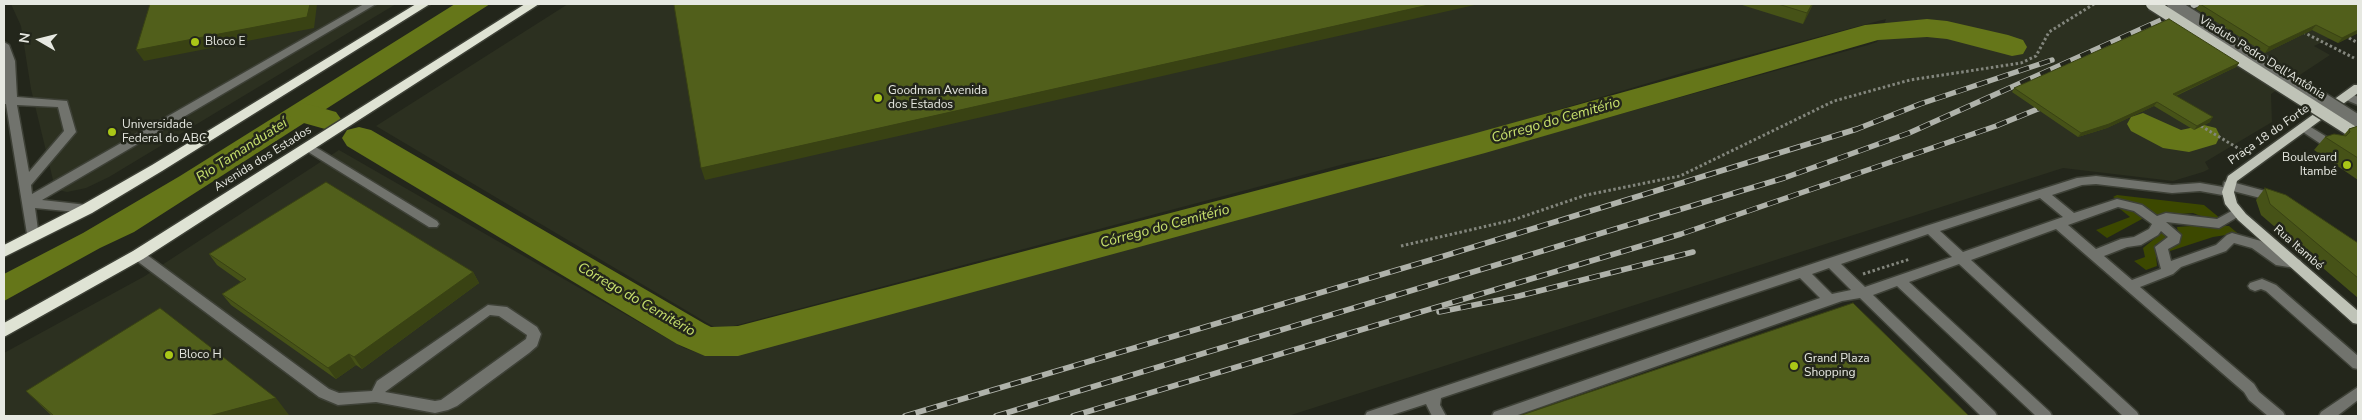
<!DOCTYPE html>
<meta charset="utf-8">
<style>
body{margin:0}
#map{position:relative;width:2362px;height:420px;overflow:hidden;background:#23261b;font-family:"Nunito Sans",sans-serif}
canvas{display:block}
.frame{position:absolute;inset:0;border:5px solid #e6e8e1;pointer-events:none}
.north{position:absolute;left:15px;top:15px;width:50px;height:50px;-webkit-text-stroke:4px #23261b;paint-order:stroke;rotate:278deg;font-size:14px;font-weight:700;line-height:20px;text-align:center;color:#e6e8e1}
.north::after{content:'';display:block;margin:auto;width:18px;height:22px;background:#e6e8e1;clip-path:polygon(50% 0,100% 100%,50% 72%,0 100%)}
</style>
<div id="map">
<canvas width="2362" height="420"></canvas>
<div class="frame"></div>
<div class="north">N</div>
</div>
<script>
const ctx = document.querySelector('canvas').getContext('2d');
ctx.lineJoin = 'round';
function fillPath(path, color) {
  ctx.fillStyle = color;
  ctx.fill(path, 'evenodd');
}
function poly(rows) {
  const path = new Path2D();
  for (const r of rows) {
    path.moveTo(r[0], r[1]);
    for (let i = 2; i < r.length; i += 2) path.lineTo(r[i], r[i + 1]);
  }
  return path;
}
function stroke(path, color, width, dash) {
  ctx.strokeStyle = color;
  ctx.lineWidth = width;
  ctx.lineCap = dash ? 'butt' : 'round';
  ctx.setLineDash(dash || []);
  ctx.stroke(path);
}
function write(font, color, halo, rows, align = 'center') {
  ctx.font = font + ' "Nunito Sans",sans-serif';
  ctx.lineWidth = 5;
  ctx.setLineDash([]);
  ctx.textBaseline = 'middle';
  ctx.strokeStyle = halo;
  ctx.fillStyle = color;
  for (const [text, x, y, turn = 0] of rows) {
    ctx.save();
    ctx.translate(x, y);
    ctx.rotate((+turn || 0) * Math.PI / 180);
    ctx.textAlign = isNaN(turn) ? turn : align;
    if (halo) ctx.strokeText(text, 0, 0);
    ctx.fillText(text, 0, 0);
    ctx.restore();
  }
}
const built = poly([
 [11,4,396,4,109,177,86,188,67,192,58,190,54,184,31,89,21,26],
 [568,4,2358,4,2358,33,2338,43,2329,39,2314,46,2330,55,2271,94,2272,122,2205,162,2209,169,2203,172,2173,181,2063,168,1288,416,4,416,4,353,145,276,339,150,684,348,701,354,730,352,787,342,1538,137,1868,45,1877,42,1886,19,1689,71,1436,146,1348,163,726,328,714,327,376,126]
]);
const green = poly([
 [2117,195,2204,205,2221,219,2211,220,2193,213,2157,216,2139,205,2118,200,2113,197],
 [2123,207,2126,207,2143,216,2142,219,2107,238,2096,230,2130,217,2120,209],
 [2191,226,2229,226,2241,236,2232,234,2213,237,2167,252,2167,248,2180,242,2177,227],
 [2164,231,2170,236,2155,245,2157,266,2146,270,2134,261,2145,257,2143,248]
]);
const water = poly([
 [455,4,490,4,134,232,100,248,4,301,4,274,83,233,180,176]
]);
const river = poly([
 [1927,19,1947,21,2008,35,2023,40,2027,47,2023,54,2012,56,1947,39,1927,37,1878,40,1485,153,738,356,705,356,677,344,347,146,342,138,347,130,359,127,371,130,705,324,711,327,738,326,1469,135,1865,25,1927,19],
 [304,103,336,112,341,119,336,126,325,129,293,120,288,113,293,106,304,103],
 [2143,113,2181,130,2204,125,2216,128,2220,136,2216,144,2189,152,2163,148,2131,131,2127,124,2131,117,2143,113]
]);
const path = poly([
 [2303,32,2354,58],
 [2349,38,2358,43],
 [2201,126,2246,153],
 [1401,246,1513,220,1586,195,1680,176,1834,101,1910,80,2021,63,2036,56,2049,32,2094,4],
 [1863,274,1910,259]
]);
const minor = poly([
 [364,4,376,4,42,200,87,205,93,209,87,213,35,208,39,237,33,242,28,240,6,104,4,104,4,42,9,45,15,61,17,97,67,101,76,132,31,185,32,194,364,4],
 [17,105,58,107,64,131,29,172,17,105],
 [2348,92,2358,97,2358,105,2344,99,2342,96,2348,92],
 [2304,123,2335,142,2337,145,2335,148,2327,148,2300,130,2298,127,2300,124,2304,123],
 [309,143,437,221,439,224,437,227,429,227,305,150,303,147,309,143],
 [2096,176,2172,185,2200,183,2223,187,2224,182,2228,181,2280,195,2282,198,2280,201,2276,202,2233,191,2232,195,2228,196,2200,191,2172,193,2096,184,2082,185,2052,195,2074,213,2117,199,2142,205,2157,216,2166,213,2217,219,2237,208,2241,209,2243,212,2241,215,2219,228,2166,222,2181,235,2179,243,2168,249,2171,261,2216,245,2227,235,2232,233,2261,241,2280,256,2300,260,2302,263,2300,266,2295,268,2276,265,2252,248,2234,243,2226,251,2181,267,2173,274,2140,287,2254,384,2259,392,2283,412,2285,416,2268,416,2249,400,2244,392,2056,229,1971,260,2137,412,2139,416,2123,416,1959,264,1909,282,2050,412,2052,416,2036,416,1897,286,1873,295,1995,412,1997,416,1981,416,1860,298,1842,301,1515,416,1492,416,1494,412,1820,298,1800,278,1441,398,1440,405,1446,416,1432,416,1426,404,1389,416,1365,416,1367,412,1926,226,2077,178,2096,176],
 [2040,198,2063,217,1963,252,1940,231,2040,198],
 [2118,207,2134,211,2152,224,2149,229,2134,237,2121,239,2096,249,2068,225,2118,207],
 [2161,231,2168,237,2155,247,2161,269,2132,280,2104,256,2127,247,2141,245,2158,235,2161,231],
 [1928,234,1952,257,1865,287,1841,264,1928,234],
 [1829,268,1851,290,1832,294,1812,274,1829,268],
 [138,250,143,252,329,389,339,393,372,391,377,381,488,305,507,307,537,327,541,334,537,346,529,353,457,406,448,410,435,413,376,402,338,405,319,397,133,258,132,255,133,252,138,250],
 [490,315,499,316,527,335,526,339,441,400,435,401,385,392,490,315],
 [2262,279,2276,285,2358,356,2358,369,2353,368,2266,291,2261,289,2255,291,2250,289,2248,286,2250,283,2262,279],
 [2358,387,2358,400,2337,416,2319,416,2321,412,2358,387]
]);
const major = poly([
 [2354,85,2358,85,2358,93,2237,181,2234,192,2237,203,2246,214,2358,311,2358,324,2353,323,2238,220,2225,204,2222,192,2228,176,2354,85]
]);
const highway = poly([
 [416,4,430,4,162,171,92,213,4,257,4,245,82,205,152,165,416,4],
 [525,4,539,4,143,259,4,337,4,323,133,251,525,4]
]);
const rail = poly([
 [2187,43,2235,21],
 [1439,312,1519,296,1693,252],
 [905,416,1444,256,1857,129,1920,104,2052,60],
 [996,416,1784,178,1909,133,2197,4],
 [1073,416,1681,234,1996,126,2050,104]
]);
const minorBridge = poly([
 [2173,4,2358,121]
]);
const majorBridge = poly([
 [2152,4,2358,135]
]);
const wall = poly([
 [1739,4,1813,4,1803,24],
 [2200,4,2358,4,2358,33,2338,43,2312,30,2265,53,2196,9],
 [2239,63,2236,67,2176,96,2210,122,2194,130,2154,106,2107,128,2078,137,2012,92,2014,88],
 [2358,126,2358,180,2314,150,2325,137,2343,136,2349,129],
 [2265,188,2358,243,2358,298,2261,215,2256,200],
 [209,254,473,272,479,283,362,369,356,365,336,379,231,305,222,294,241,282,217,265],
 [26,391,289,415,283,416,52,416]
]);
const shadedWall = poly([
 [310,4,317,4,314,28,144,61,136,50],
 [1433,4,1479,4,705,180,701,168],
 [1812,4,1813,4,1803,24,1807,13],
 [2316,25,2312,30,2265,53,2269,47],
 [2358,30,2358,33,2338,43,2342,38],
 [2239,63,2236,67,2170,98,2173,94],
 [2157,102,2154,106,2107,128,2078,137,2081,133],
 [2213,117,2210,122,2194,130,2197,126],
 [473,272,479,283,362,369,354,357],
 [349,354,356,365,336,379,328,368],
 [276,398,289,415,283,416,209,416]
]);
const building = poly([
 [150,4,310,4,307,17,136,50,150,4],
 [676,4,1433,4,701,168,674,5,676,4],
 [1778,4,1812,4,1807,13,1778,4],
 [2200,4,2358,4,2358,30,2342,38,2316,25,2269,47,2200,4],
 [2169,19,2239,63,2173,94,2213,117,2197,126,2157,102,2109,124,2081,133,2014,88,2169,19],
 [2358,126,2358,158,2325,137,2334,134,2346,136,2350,132,2349,129,2358,126],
 [326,182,473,272,354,357,349,354,328,368,222,294,246,279,209,254,326,182],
 [2265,188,2286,195,2358,243,2358,278,2270,204,2265,188],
 [1853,303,1969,416,1519,416,1853,303],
 [160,308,276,398,209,416,54,416,26,391,160,308]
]);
const markers = [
 [195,42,5,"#aac717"],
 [878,98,5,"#aac717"],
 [112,132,5,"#aac717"],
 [2347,165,5,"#aac717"],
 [169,355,5,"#aac717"],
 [1794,366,5,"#aac717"]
];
const poiNames = [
 ["Bloco E",205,42],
 ["Goodman Avenida",888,91],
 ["dos Estados",888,105],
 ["Universidade",122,125],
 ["Federal do ABC",122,139],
 ["Boulevard",2337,158,"right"],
 ["Itambé",2337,172,"right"],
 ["Bloco H",179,355],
 ["Grand Plaza",1804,359],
 ["Shopping",1804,373]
];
const streetNames = [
 ["Viaduto Pedro Dell'Antônia",2262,58,32],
 ["Praça 18 do Forte",2269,135,-35],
 ["Avenida dos Estados",263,159,-32],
 ["Rua Itambé",2298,248,41]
];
const waterNames = [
 ["Córrego do Cemitério",1556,121,-16],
 ["Rio Tamanduateí",242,151,-33],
 ["Córrego do Cemitério",1165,227,-15],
 ["Córrego do Cemitério",636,300,30]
];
fillPath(built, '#2c3020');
fillPath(green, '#3c4800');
fillPath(water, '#657619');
fillPath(river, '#657619');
stroke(minor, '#3e4137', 3);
stroke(major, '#3e4137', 3);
stroke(highway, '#3e4137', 3);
stroke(path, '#83867d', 3, [2.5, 2.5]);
fillPath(minor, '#71736d');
fillPath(major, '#bfc3b7');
fillPath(highway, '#dfe3d4');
stroke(rail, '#afb2aa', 5.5);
stroke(rail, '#23261b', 4, [11]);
stroke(minorBridge, '#3e4137', 15, []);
stroke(majorBridge, '#3e4137', 15, []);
stroke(minorBridge, '#71736d', 12);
stroke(majorBridge, '#bfc3b7', 12);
fillPath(wall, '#465217');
fillPath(shadedWall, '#394213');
fillPath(building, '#515f1b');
stroke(building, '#394213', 1);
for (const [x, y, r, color] of markers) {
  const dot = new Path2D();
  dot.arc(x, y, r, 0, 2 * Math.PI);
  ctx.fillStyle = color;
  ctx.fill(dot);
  stroke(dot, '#23261b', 2);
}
write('12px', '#e6e8e1', '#23261b', poiNames, 'left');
write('12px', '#e6e8e1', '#23261b', streetNames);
write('italic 14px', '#c9e26d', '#23261b', waterNames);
</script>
